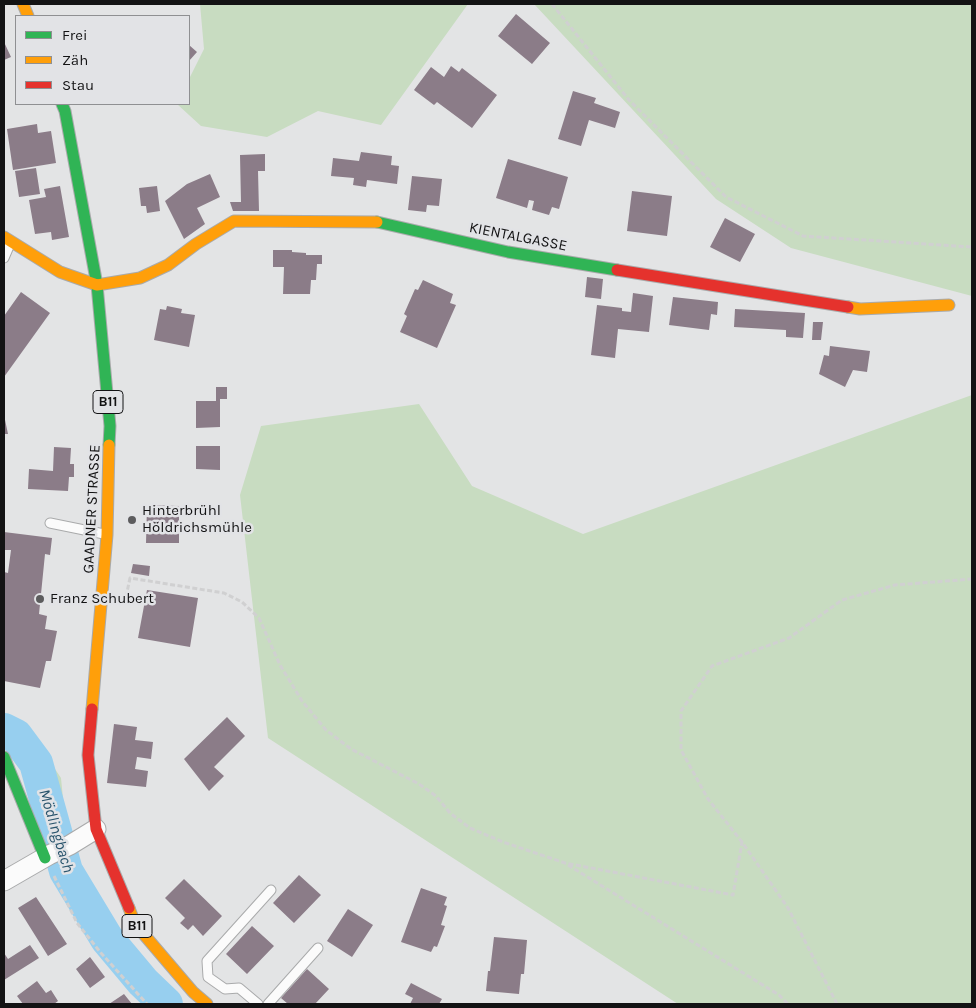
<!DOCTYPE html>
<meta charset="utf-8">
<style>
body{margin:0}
#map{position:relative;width:976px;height:1008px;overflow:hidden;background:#e3e4e5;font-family:Karla,sans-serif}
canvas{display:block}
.frame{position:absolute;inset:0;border:5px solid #131314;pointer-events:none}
.legend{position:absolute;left:15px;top:15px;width:175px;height:90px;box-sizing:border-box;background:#e2e3e6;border:1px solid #8f9092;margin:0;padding:6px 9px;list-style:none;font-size:15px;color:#131314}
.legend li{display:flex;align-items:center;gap:10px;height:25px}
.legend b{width:25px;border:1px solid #8f9092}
</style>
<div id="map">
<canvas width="976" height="1008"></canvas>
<div class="frame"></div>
<ul class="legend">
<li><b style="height:6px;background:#30b455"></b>Frei</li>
<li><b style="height:6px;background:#ff9f0a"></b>Zäh</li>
<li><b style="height:6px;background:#e5322d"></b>Stau</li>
</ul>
</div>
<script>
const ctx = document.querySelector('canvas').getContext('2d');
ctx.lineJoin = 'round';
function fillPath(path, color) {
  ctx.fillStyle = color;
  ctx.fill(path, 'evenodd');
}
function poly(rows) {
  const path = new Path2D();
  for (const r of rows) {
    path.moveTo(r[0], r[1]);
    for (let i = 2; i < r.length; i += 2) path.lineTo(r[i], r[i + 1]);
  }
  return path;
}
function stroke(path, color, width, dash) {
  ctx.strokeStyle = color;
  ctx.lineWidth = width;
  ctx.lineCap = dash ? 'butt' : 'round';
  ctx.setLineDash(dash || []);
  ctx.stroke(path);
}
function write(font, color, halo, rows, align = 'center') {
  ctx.font = font + ' Karla,sans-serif';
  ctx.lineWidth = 5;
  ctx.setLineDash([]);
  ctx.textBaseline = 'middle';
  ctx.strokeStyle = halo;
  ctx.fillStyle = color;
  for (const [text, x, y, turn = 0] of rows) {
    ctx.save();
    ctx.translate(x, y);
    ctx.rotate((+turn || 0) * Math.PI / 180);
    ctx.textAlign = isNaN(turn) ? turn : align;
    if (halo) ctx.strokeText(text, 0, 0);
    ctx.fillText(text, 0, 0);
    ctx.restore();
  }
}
const green = poly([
 [200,4,468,4,381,125,318,111,267,137,201,126,177,104,189,104,189,79,204,49],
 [534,4,972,4,972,296,791,248,716,199],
 [972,395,972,1004,678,1004,268,738,240,495,261,426,419,404,472,486,583,534],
 [4,713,25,724,61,778,66,829,49,840,35,792,4,739]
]);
const river = poly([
 [4,730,16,736,36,763,66,871,107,939,143,982,166,1004]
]);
const building = poly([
 [516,14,550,43,532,64,498,36],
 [4,42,11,57,4,60],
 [189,45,197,52,189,61],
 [451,66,459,72,462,68,497,95,472,128,437,102,434,105,414,90,431,67,444,77],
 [573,91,596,98,594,103,620,112,615,128,589,120,581,146,558,139],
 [37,124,38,133,51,131,56,163,13,170,7,129],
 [361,152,392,156,391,165,399,166,397,184,367,180,366,187,353,185,354,178,331,176,333,158,359,161],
 [265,154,265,171,258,171,259,211,233,211,230,202,241,202,240,155],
 [508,159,568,177,559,209,552,207,549,215,532,210,534,201,529,200,527,208,496,198],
 [36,168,40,194,19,197,15,171],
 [210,174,220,197,197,208,205,224,184,239,165,201,187,184],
 [412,176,442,179,439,206,427,205,426,212,408,210],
 [60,186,69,237,52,240,51,232,35,234,29,200,46,197,44,189],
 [157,186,160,211,147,213,146,206,141,206,139,188],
 [632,191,672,196,667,236,627,231],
 [725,218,755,234,740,262,710,247],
 [273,250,292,250,292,252,306,253,306,255,322,255,322,264,317,264,316,280,311,280,310,294,283,294,284,267,273,267],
 [587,277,603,279,601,299,585,297],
 [423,280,453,294,450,303,456,305,437,348,400,332,407,316,404,314,415,289,418,290],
 [21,292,50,313,4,377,4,316],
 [633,293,653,296,649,332,618,329,615,358,591,355,597,305,622,308,622,311,631,312],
 [673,297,718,302,717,315,711,314,709,330,669,325],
 [167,306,182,309,181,313,195,315,189,347,154,340,160,309,166,310],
 [735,309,805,313,803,338,786,337,786,330,734,327],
 [813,322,823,322,821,340,812,340],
 [830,346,870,351,867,372,853,370,845,387,819,374,824,355,829,356],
 [216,387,227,387,227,399,220,399,220,427,196,428,196,401,216,401],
 [4,415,8,434,4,434],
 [196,446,220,446,220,470,196,469],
 [54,447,71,448,70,464,74,464,74,477,69,477,68,491,28,489,29,469,53,471],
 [147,505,179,506,179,543,146,543],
 [4,532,52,538,50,555,45,554,39,614,47,616,45,629,57,631,51,661,46,661,40,688,4,681,4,572,8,573,11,550,4,550],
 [133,564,150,566,149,576,131,573],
 [147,590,198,598,190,647,138,638],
 [227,717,245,736,214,767,224,776,209,791,184,759],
 [114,724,137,727,135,740,153,742,151,759,137,757,135,769,148,771,146,787,107,783],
 [299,875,321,895,294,923,273,903],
 [184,879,222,916,203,936,193,925,188,930,180,923,185,918,165,898],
 [421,888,447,897,444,905,447,906,441,925,445,926,437,947,434,946,431,952,401,942],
 [36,897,67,944,48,956,18,908],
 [348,909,373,925,352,957,327,941],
 [252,926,274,946,247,974,226,954],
 [494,937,527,940,524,974,521,974,519,994,486,991,488,971,490,971],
 [30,945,39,958,4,980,4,953,8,959],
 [90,957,105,977,90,988,76,969],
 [307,969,329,989,315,1004,288,1004,281,998],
 [37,981,46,993,51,990,58,1001,54,1004,23,1004,17,996],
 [411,983,442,999,439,1004,410,1004,413,998,405,994],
 [124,994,132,1004,109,1004]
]);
const path = poly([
 [552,4,629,100,726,197,803,236,972,247],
 [126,597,130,578,224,593,242,602,259,618,280,665,302,701,326,730,351,749,419,784,436,796,450,813,470,828,503,842,565,863,733,895,742,842],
 [568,865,779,995,788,1004],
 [54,876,77,923,101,953,147,1004],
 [837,1004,788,908,742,842,708,799,681,750,681,711,712,666,789,638,842,600,895,585,972,579]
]);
const lane = poly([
 [4,258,10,244],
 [50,523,104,534],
 [258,1004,239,988,225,989,208,977,207,961,271,890],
 [268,1004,318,948]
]);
const street = poly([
 [4,881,49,855,70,845,96,829]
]);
const fast = poly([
 [62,104,65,111,97,285,110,426,109,445],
 [377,222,508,252,617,270],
 [4,757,45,858]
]);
const slow = poly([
 [23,4,28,16],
 [4,237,60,272,97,285,140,278,168,265,196,244,234,221,377,222],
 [848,307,860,309,949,305],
 [92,709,107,535,109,445],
 [129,908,135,924,193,992,207,1004]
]);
const jam = poly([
 [617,270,848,307],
 [92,709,88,755,96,829,129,908]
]);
const markers = [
 [132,520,5,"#5c5c5d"],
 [40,599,5,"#5c5c5d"]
];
const shields = [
 [108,402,30],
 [137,926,30]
];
const shieldNames = [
 ["B11",108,402],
 ["B11",137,926]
];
const streetNames = [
 ["KIENTALGASSE",518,237,11],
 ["GAADNER STRASSE",92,509,-87]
];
const poiNames = [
 ["Hinterbrühl",142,511],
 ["Höldrichsmühle",142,528],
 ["Franz Schubert",50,599]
];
const waterNames = [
 ["Mödlingbach",56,831,73]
];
fillPath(green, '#c8dcc1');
stroke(river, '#97cfef', 34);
fillPath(building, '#8b7c88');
stroke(lane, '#a9aaab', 11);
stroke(street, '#a9aaab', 21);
stroke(fast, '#a9aaab', 13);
stroke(slow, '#a9aaab', 13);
stroke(jam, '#a9aaab', 13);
stroke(path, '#d0d0d1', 3, [5, 2.5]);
stroke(lane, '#fbfbfb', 9);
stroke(street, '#fbfbfb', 19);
stroke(fast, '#30b455', 11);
stroke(slow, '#ff9f0a', 11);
stroke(jam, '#e5322d', 11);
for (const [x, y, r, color] of markers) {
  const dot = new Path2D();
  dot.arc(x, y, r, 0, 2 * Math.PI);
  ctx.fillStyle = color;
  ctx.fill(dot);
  stroke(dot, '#e2e3e6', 2);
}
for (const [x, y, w] of shields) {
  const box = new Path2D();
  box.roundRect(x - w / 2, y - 11.5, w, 23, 4);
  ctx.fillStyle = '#e2e3e6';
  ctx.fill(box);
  stroke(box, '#131314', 1);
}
write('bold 14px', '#131314', null, shieldNames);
write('15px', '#131314', '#e2e3e6', streetNames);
write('15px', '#131314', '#e2e3e6', poiNames, 'left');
write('italic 16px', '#29546c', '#e2e3e6', waterNames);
</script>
